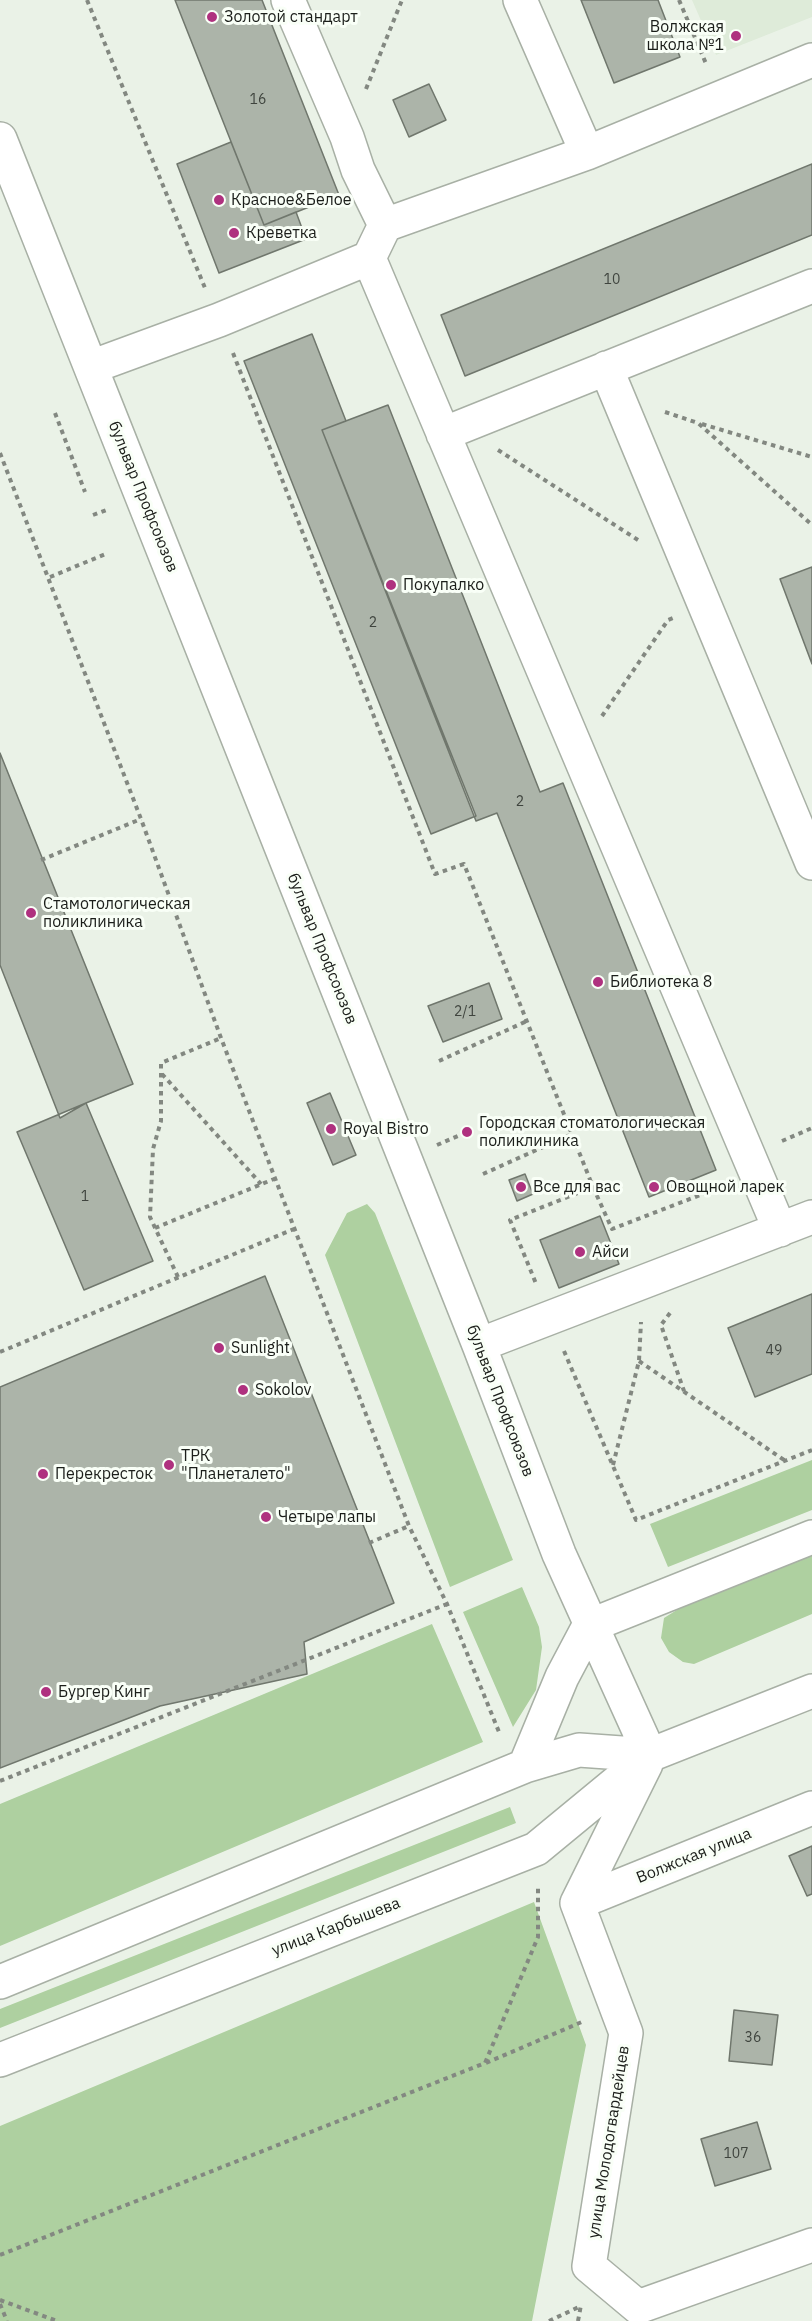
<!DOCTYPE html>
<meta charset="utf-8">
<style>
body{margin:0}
canvas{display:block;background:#eaf2e7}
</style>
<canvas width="812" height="2321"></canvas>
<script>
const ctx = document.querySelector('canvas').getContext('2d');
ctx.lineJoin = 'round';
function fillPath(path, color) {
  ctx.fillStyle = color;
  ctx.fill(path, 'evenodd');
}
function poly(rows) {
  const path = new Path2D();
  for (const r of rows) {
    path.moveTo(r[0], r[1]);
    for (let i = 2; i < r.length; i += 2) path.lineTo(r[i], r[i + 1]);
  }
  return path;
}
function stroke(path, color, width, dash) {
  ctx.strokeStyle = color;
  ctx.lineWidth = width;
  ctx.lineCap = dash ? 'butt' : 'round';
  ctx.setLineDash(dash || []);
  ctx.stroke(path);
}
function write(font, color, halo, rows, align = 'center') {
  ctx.font = font + ' "IBM Plex Sans",sans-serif';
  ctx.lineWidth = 6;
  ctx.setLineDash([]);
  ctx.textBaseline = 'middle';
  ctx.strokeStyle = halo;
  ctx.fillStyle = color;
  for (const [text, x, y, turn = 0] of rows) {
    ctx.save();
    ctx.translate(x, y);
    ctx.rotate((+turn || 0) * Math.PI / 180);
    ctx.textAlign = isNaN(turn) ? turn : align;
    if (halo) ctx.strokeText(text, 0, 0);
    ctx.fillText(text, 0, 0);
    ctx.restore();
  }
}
const built = poly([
 [692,0,812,0,812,17,716,55]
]);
const green = poly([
 [367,1204,375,1213,513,1560,450,1587,325,1255,347,1213],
 [812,1460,812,1510,668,1567,650,1524],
 [812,1555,812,1614,694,1664,683,1662,669,1652,661,1638,664,1618,688,1603],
 [522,1587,539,1627,542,1647,536,1690,513,1727,463,1612],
 [432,1624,483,1742,0,1946,0,1804],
 [510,1807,516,1823,0,2028,0,2009],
 [534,1902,586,2045,532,2321,0,2321,0,2126]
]);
const building = poly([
 [175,0,262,0,339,195,264,225,175,0],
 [581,0,658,0,680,57,614,83,581,0],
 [429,84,446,120,409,137,393,100,429,84],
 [231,142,264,225,296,212,306,239,219,273,177,164,231,142],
 [812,164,812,235,465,376,441,315,812,164],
 [312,334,346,421,322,430,476,816,431,834,244,361,312,334],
 [388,405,540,792,563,783,716,1170,649,1197,497,813,476,821,322,430,388,405],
 [812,567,812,664,780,579,812,567],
 [0,753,133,1084,86,1103,60,1118,0,965,0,753],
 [489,983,502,1019,443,1042,428,1006,489,983],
 [330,1093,356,1155,333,1165,307,1103,330,1093],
 [86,1103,153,1261,84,1290,17,1132,86,1103],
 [525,1174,533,1194,517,1201,509,1180,525,1174],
 [600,1216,619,1264,559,1288,540,1240,600,1216],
 [265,1276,394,1603,304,1642,307,1674,160,1706,0,1768,0,1387,265,1276],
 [812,1294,812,1374,755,1397,728,1328,812,1294],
 [812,1846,812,1894,807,1896,789,1856,812,1846],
 [734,2010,778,2015,772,2065,729,2061,734,2010],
 [757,2122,771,2169,715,2186,701,2139,757,2122]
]);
const path = poly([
 [87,0,205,288],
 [679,0,707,66],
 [366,89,402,0],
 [233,353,435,874,464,864,593,1187,510,1220,537,1286],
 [665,412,698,423,812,525],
 [55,413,85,492],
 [702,424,812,457],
 [498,450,638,540],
 [0,453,141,819,221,1038,409,1526,447,1604,499,1732],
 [93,515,109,509],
 [50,577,108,553],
 [602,716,668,620,673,618],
 [41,860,141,819],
 [439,1061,527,1021],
 [162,1074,261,1184],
 [782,1141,812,1128],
 [437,1145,467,1132],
 [483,1174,572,1134],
 [593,1187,612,1229,721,1187],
 [155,1228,274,1179],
 [178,1277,150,1217,153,1149,161,1121,161,1063,221,1038],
 [670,1313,661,1325,684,1391],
 [564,1351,636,1520,812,1450],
 [0,1352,294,1229],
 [639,1361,784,1460],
 [613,1465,639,1361,641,1322],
 [369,1543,409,1526],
 [0,1781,447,1604],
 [486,2063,584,2021],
 [0,2255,485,2063,538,1937,538,1888],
 [0,2300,57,2321],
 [0,2304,7,2321],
 [549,2321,581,2306],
 [578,2321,581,2305]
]);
const minor = poly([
 [288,0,347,137,358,170,385,225],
 [520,0,587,153],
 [0,139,479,1345,559,1554,650,1755],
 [369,258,780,1230],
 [91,367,219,320,369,258,385,225,587,153,812,60],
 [606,368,812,863],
 [443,434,812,286],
 [479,1345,812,1217],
 [589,1626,812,1537],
 [646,1764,577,1903,626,2033,589,2266,638,2307,812,2245],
 [525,1766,562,1677,589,1626],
 [577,1903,812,1808],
 [0,1982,525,1766,579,1750,650,1755],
 [0,2060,536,1849,650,1755,812,1691]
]);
const markers = [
 [212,17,6,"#af317f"],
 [736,36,6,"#af317f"],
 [219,200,6,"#af317f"],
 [234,233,6,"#af317f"],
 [391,585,6,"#af317f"],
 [31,913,6,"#af317f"],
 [598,982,6,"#af317f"],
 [331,1129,6,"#af317f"],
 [467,1132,6,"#af317f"],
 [521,1187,6,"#af317f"],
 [654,1187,6,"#af317f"],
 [580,1252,6,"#af317f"],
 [219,1348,6,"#af317f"],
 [243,1390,6,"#af317f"],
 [169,1465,6,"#af317f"],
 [43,1474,6,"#af317f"],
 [266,1517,6,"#af317f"],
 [46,1692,6,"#af317f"]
];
const numberNames = [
 ["16",258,100],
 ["10",612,280],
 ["2",373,623],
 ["2",520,802],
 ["2/1",465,1012],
 ["1",85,1197],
 ["49",774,1351],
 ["36",753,2038],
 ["107",736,2154]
];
const poiNames = [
 ["Золотой стандарт",224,17],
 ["Волжская",724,27,"right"],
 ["школа №1",724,45,"right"],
 ["Красное&Белое",231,200],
 ["Креветка",246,233],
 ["Покупалко",403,585],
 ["Стамотологическая",43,904],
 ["поликлиника",43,922],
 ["Библиотека 8",610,982],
 ["Городская стоматологическая",479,1123],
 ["поликлиника",479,1141],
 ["Royal Bistro",343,1129],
 ["Все для вас",533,1187],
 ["Овощной ларек",666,1187],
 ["Айси",592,1252],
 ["Sunlight",231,1348],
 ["Sokolov",255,1390],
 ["ТРК",181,1456],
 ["\"Планеталето\"",181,1474],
 ["Перекресток",55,1474],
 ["Четыре лапы",278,1517],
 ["Бургер Кинг",58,1692]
];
const streetNames = [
 ["бульвар Профсоюзов",143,497,68],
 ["бульвар Профсоюзов",322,949,68],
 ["бульвар Профсоюзов",500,1401,69],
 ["Волжская улица",694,1856,-22],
 ["улица Карбышева",336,1927,-21],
 ["улица Молодогвардейцев",609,2142,-81]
];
fillPath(built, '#deebd9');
fillPath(green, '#aed0a0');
fillPath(building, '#acb4a9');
stroke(building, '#70776d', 1.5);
stroke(minor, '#a8b0a5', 36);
stroke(path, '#838881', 4, [4.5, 4.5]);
stroke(minor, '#fff', 33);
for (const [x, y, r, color] of markers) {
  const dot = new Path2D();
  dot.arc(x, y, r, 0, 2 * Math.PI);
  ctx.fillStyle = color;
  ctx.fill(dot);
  stroke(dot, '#f9fff7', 2);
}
write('14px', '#3f443e', null, numberNames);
write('16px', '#1b1e1a', '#f9fff7', poiNames, 'left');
write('16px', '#1b1e1a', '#f9fff7', streetNames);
</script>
